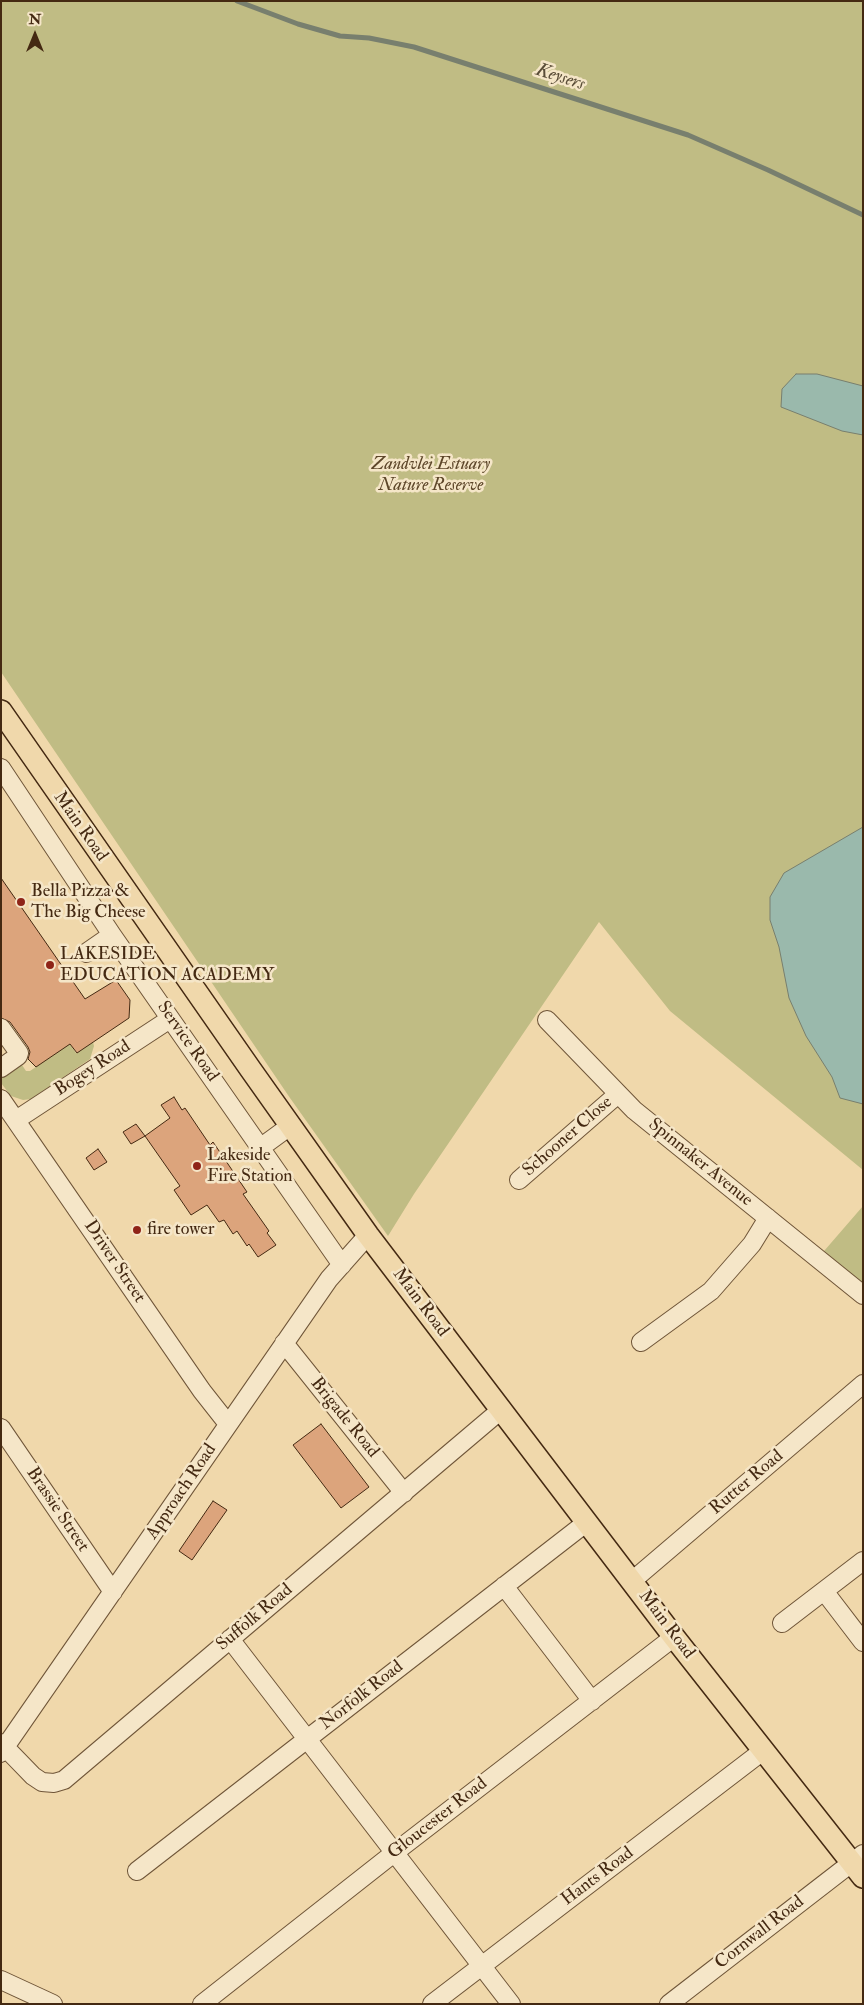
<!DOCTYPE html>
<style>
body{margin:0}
#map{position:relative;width:864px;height:2005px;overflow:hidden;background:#f0d8ab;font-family:"IM FELL Double Pica",serif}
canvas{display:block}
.frame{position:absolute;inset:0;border:2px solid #442912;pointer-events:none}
.north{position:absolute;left:10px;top:10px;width:50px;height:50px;-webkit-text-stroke:4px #f5e6c8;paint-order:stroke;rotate:0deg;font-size:14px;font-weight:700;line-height:20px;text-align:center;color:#442912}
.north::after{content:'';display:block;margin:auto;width:18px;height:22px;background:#442912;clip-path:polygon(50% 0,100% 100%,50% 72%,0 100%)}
</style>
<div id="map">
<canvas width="864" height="2005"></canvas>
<div class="frame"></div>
<div class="north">N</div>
</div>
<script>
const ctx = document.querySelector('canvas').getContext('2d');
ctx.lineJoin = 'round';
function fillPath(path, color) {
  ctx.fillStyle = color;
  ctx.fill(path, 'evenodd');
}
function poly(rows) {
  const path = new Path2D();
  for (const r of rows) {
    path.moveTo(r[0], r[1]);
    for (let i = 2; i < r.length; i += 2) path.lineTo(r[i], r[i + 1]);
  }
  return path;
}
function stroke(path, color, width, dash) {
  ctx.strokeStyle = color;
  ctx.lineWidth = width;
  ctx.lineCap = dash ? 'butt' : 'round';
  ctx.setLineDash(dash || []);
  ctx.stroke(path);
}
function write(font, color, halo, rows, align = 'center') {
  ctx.font = font + ' "IM FELL Double Pica",serif';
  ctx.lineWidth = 5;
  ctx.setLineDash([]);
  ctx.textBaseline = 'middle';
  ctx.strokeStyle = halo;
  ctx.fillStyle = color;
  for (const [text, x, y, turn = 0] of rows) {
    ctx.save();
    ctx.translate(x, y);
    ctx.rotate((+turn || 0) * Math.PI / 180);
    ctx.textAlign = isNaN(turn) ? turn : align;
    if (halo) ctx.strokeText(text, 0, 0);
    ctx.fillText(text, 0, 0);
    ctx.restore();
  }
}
const green = poly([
 [1,1,863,1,863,1170,670,1011,599,922,414,1194,388,1236,290,1098,1,672],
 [1,943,76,1053,93,1042,94,1046,90,1059,31,1099,23,1100,11,1096,1,1083,1,1075,18,1065,22,1065,26,1071,30,1071,56,1053],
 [863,1206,863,1295,818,1258]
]);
const water = poly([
 [796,374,817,374,863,386,863,435,842,431,781,407,782,389,796,374],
 [863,827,863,1104,840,1098,832,1077,806,1036,789,998,779,947,770,920,770,897,784,873,863,827]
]);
const stream = poly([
 [237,1,298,24,340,36,369,38,414,47,688,135,768,170,863,215]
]);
const building = poly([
 [1,878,85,999,116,980,130,1000,129,1018,77,1053,70,1044,36,1067,28,1059,30,1052,28,1047,10,1022,1,1018,1,878],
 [174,1097,182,1110,185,1108,210,1145,213,1142,247,1192,243,1194,269,1231,267,1233,276,1245,258,1257,249,1244,247,1246,237,1231,233,1234,224,1220,219,1222,207,1205,191,1215,174,1190,180,1186,145,1136,131,1144,123,1132,136,1124,145,1136,170,1118,161,1105,174,1097],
 [98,1149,107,1162,94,1170,86,1158,98,1149],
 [321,1424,369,1487,341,1508,293,1445,321,1424],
 [213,1501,227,1510,192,1560,179,1551,213,1501]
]);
const minor = poly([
 [1,768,112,935,342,1265],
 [86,953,112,935],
 [547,1020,634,1110,863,1295],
 [1,1028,19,1053,18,1056,1,1068],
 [1,1099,202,1391,228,1424],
 [16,1120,170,1019],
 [260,1148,290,1126],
 [519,1180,618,1094],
 [641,1342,711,1291,752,1244,768,1218],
 [284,1343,404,1493],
 [1,1428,113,1592],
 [632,1581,863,1384],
 [504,1586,592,1701],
 [824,1591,863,1642],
 [782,1623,863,1561],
 [230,1639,511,2004],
 [1,1743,33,1776,42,1782,54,1783,64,1780,502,1409],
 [1,1753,329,1279,368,1235],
 [137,1871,587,1522],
 [1,1980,53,2004],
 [202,2004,394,1853,674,1637],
 [432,2004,764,1750],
 [669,2004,863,1854]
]);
const major = poly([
 [1,711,251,1070,368,1235,674,1637,863,1877]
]);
const markers = [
 [21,902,5,"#8f2418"],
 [50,965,5,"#8f2418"],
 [197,1166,5,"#8f2418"],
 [137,1230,5,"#8f2418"]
];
const parkNames = [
 ["Zandvlei Estuary",431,465],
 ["Nature Reserve",431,486]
];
const streetNames = [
 ["Main Road",80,827,55],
 ["Service Road",187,1042,55],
 ["Bogey Road",93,1069,-33],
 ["Schooner Close",568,1137,-41],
 ["Spinnaker Avenue",700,1163,39],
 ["Driver Street",114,1262,56],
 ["Main Road",420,1303,53],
 ["Brigade Road",344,1418,51],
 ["Rutter Road",747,1483,-40],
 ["Approach Road",182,1492,-56],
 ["Brassie Street",57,1510,56],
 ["Suffolk Road",255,1618,-40],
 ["Main Road",666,1625,53],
 ["Norfolk Road",362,1696,-38],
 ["Gloucester Road",438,1819,-38],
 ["Hants Road",598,1877,-37],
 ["Cornwall Road",760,1933,-38]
];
const poiNames = [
 ["Bella Pizza &",31,892],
 ["The Big Cheese",31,913],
 ["LAKESIDE",60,955],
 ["EDUCATION ACADEMY",60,976],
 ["Lakeside",207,1156],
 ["Fire Station",207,1177],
 ["fire tower",147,1230]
];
const waterNames = [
 ["Keysers",560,78,18]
];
fillPath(green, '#c0bc84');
fillPath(water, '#9ab9ac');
stroke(water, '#787f6e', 1);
stroke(stream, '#787f6e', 5);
fillPath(building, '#dca47c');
stroke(building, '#442912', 1);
stroke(minor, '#6f5538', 20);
stroke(major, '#442912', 24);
stroke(minor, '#f5e6c8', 18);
stroke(major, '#f0d8ab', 21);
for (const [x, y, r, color] of markers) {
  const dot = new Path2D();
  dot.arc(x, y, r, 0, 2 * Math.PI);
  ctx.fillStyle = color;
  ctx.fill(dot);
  stroke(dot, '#f5e6c8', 2);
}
write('italic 18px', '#5d4629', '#f5e6c8', parkNames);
write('18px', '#442912', '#f5e6c8', streetNames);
write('18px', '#442912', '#f5e6c8', poiNames, 'left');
write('italic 19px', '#5a4d38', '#f5e6c8', waterNames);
</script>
